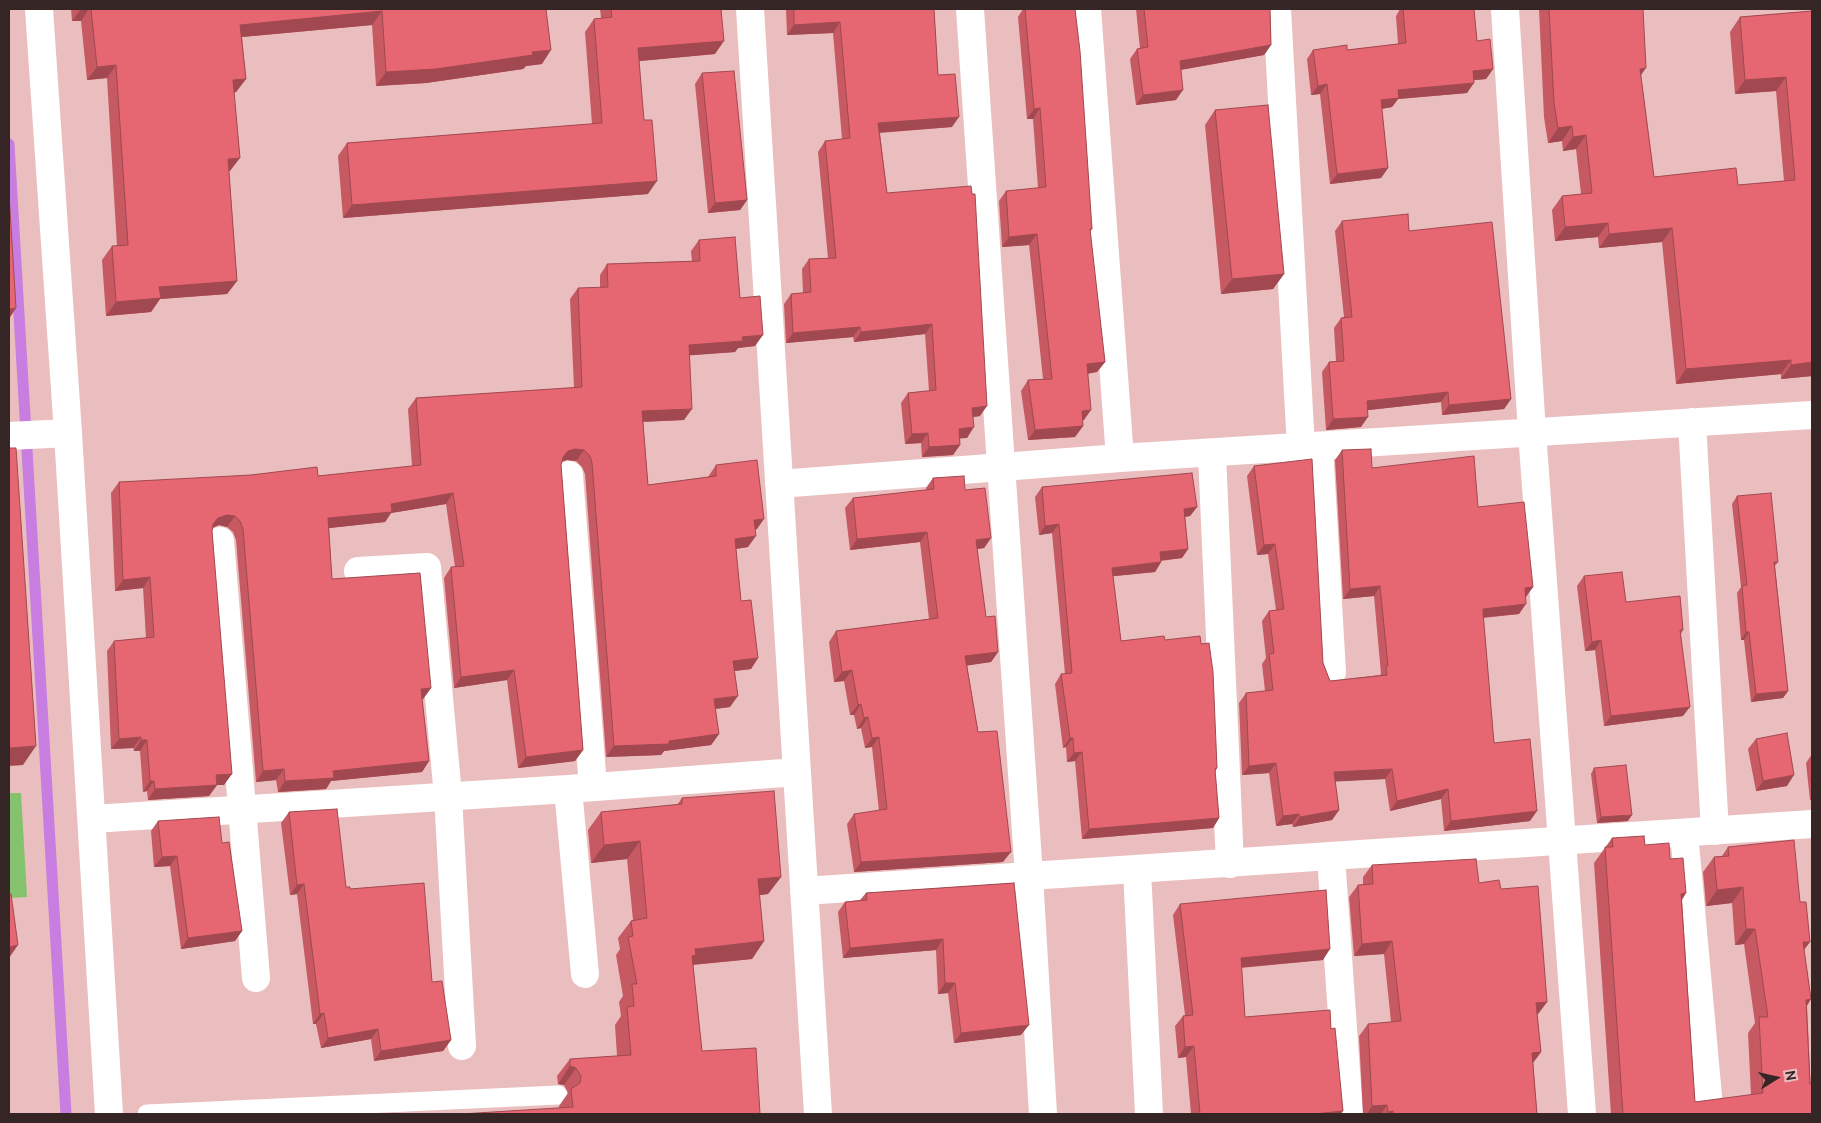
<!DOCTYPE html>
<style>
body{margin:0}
#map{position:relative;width:1821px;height:1123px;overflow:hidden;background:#eabebe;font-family:Cabin,sans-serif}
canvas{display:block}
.frame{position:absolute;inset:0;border:10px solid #352525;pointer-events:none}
.north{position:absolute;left:1751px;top:1053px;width:50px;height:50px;-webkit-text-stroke:4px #eabebe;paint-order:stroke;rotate:80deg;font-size:14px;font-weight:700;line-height:20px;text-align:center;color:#352525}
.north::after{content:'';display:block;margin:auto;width:18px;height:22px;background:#352525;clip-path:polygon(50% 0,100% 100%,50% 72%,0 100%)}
</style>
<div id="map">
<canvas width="1821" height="1123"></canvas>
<div class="frame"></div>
<div class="north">N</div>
</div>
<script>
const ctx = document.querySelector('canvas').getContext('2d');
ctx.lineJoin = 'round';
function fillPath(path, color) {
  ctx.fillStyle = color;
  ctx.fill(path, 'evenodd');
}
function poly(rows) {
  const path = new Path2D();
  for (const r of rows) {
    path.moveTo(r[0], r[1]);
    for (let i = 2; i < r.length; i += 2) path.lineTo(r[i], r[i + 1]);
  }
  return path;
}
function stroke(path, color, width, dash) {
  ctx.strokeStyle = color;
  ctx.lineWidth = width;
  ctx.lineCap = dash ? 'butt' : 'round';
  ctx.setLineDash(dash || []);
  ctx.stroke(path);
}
const green = poly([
 [9,793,21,793,27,897,9,898]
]);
const stream = poly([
 [9,144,66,1114]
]);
const service = poly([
 [147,1114,558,1095]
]);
const minor = poly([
 [750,9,818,1114],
 [970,9,1029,876,1043,1114],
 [1087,9,1120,458],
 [1277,9,1301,448],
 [1505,9,1532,432],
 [1692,422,1715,831],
 [9,436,68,433],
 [1319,447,1332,672],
 [1212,454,1230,864],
 [569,475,593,787],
 [779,484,1120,458,1812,415],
 [220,541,256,978],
 [358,571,427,567,448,796,462,1046],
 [568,789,585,974],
 [92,819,568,789,797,772],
 [1684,833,1708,1096],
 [1331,857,1349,1114],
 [1137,870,1149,1114],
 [804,891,1812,824]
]);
const tertiary = poly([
 [39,9,68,433,109,1114],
 [1532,432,1582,1114]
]);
const wall = poly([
 [71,9,546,9,542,64,526,66,523,69,426,83,376,86,372,25,242,37,246,79,236,92,234,93,230,171,229,171,237,281,227,294,160,299,151,312,106,316,102,260,112,246,117,246,107,78,87,80,81,21,72,21],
 [600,9,721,9,715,54,639,61,648,194,343,218,338,156,347,143,592,124,585,32,594,19,601,18],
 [786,9,934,9,938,75,952,127,880,133,887,193,980,416,973,417,967,438,960,438,960,445,953,455,922,457,921,443,905,444,901,403,908,393,929,391,925,334,854,342,853,337,786,343,784,304,791,294,803,293,802,269,809,259,828,258,818,152,825,141,842,139,833,33,787,35],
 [1023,9,1075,9,1092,229,1090,232,1105,362,1097,372,1088,374,1084,420,1082,420,1083,426,1075,437,1028,440,1021,391,1028,380,1043,379,1029,245,1002,247,999,201,1006,191,1038,188,1033,119,1027,119,1018,17],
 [1136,9,1270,9,1271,45,1264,55,1181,70,1176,100,1136,105,1130,59,1137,49,1140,49],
 [1400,9,1474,9,1477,41,1493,69,1486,79,1474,80,1467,93,1398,99,1392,107,1382,109,1388,168,1381,178,1330,184,1320,94,1311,95,1307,59,1313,50,1347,50,1398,44,1396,16],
 [1539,9,1643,9,1641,75,1654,177,1738,185,1784,181,1776,91,1735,94,1730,32,1740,17,1812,11,1812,376,1781,379,1781,374,1676,384,1662,242,1599,248,1598,237,1555,241,1552,210,1562,196,1581,194,1576,149,1563,151,1562,141,1548,143,1544,117],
 [702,73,747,200,740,210,708,213,695,84],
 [1215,110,1284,274,1273,289,1221,294,1205,125],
 [1342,221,1409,231,1511,399,1504,409,1442,415,1441,402,1368,410,1361,427,1326,430,1322,372,1329,362,1336,361,1334,328,1341,318,1344,317,1335,231],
 [699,240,740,298,755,346,738,348,735,352,690,355,684,420,643,422,648,485,708,477,716,465,757,529,755,530,748,547,736,549,741,601,758,658,751,669,735,671,730,707,715,709,719,734,711,745,664,751,661,755,606,757,585,474,582,467,576,461,567,460,562,461,561,465,583,750,575,761,518,768,507,680,454,688,444,578,451,567,455,567,446,504,391,513,385,522,329,528,332,579,431,688,423,699,422,699,429,761,422,772,331,781,326,789,278,792,276,780,256,782,236,540,233,532,227,527,219,525,213,528,212,531,224,785,217,785,209,796,148,800,147,791,143,792,140,751,134,751,133,748,111,749,107,651,114,641,146,638,143,588,115,591,111,493,119,482,318,476,412,466,408,409,416,398,574,388,570,299,578,288,600,288,600,275,607,264,692,261,691,251],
 [1342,450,1372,468,1478,507,1533,587,1525,597,1519,614,1483,618,1494,743,1530,821,1444,831,1441,799,1390,811,1385,779,1335,781,1339,810,1332,820,1293,827,1292,824,1276,826,1269,773,1242,775,1239,703,1246,693,1265,691,1262,664,1266,658,1262,621,1269,611,1276,610,1268,554,1257,555,1247,476,1254,466,1323,663,1330,681,1380,675,1381,674,1374,596,1343,599,1335,460],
 [933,478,965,490,991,538,984,548,977,549,986,617,998,652,991,662,967,665,978,732,1003,862,854,872,847,824,854,814,879,811,872,747,865,748,861,728,857,729,854,715,850,715,844,681,834,682,829,642,836,631,929,619,920,542,850,550,845,508,853,498,926,490,926,488],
 [1042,487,1197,507,1190,516,1185,517,1188,549,1182,558,1161,561,1161,562,1155,572,1113,576,1121,641,1165,640,1217,768,1215,772,1219,818,1213,828,1082,839,1075,761,1067,762,1066,747,1063,748,1055,684,1061,674,1065,674,1052,533,1039,535,1035,497],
 [1737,496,1778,562,1775,566,1788,691,1783,698,1751,702,1744,640,1741,640,1737,593,1741,587,1732,504],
 [1584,576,1626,602,1683,630,1681,634,1683,716,1604,726,1595,650,1585,651,1577,586],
 [1756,739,1787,786,1756,791,1748,749],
 [1812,754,1812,800,1810,800,1806,763],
 [1594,768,1628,821,1597,823,1591,774],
 [682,798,781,877,768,894,759,895,764,941,752,959,693,965,702,1051,760,1114,559,1108,559,1106,568,1093,564,1085,558,1084,557,1076,570,1059,617,1056,615,1025,621,1016,619,1002,623,996,616,955,620,949,618,938,631,921,633,920,627,859,591,863,588,830,601,812,677,805],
 [289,812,346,887,350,889,451,1040,443,1051,374,1061,371,1039,321,1048,316,1024,313,1024,297,894,290,895,281,823],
 [158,821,222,843,242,931,235,941,181,949,170,866,154,867,151,831],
 [1612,838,1645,845,1670,859,1686,893,1682,900,1695,1102,1751,1095,1748,1033,1755,1023,1744,944,1735,945,1732,903,1706,906,1703,872,1714,857,1722,856,1728,847,1804,950,1811,999,1807,1006,1812,1114,1611,1114,1594,863],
 [1372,865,1479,883,1501,889,1547,1002,1538,1014,1537,1014,1541,1052,1533,1063,1537,1114,1363,1114,1359,1036,1368,1024,1391,1022,1384,954,1354,956,1349,897,1358,885,1363,885,1363,877],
 [1014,883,1021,1035,954,1043,948,993,938,994,936,950,843,958,838,912,845,902,860,900,866,893],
 [1180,904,1323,960,1241,968,1245,1017,1331,1029,1341,1114,1191,1114,1186,1057,1178,1058,1175,1026,1183,1016,1185,1015,1173,915]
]);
const shadedWall = poly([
 [81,9,89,9,81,21,72,21],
 [382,11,372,25,231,38,240,25],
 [840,22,833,33,787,35,794,25],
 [724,41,715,54,629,62,638,48],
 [1271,45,1264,55,1173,71,1180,61],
 [551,50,542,64,526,66,523,69,426,83,376,86,386,72],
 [116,65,107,78,87,80,97,67],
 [1646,68,1636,82,1640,69],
 [1493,69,1486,79,1466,81,1473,71],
 [1786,77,1776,91,1735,94,1745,80],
 [246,79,236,92,223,94,233,80],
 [1474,83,1467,93,1398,99,1392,107,1374,110,1381,100,1398,90],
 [1327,84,1320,94,1311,95,1318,86],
 [1183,90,1176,100,1136,105,1143,95],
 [1040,108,1033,119,1027,119,1034,109],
 [959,117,952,127,871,133,878,123],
 [1572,126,1562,141,1548,143,1558,128],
 [1586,135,1576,149,1563,151,1573,137],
 [240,158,230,171,218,172,228,159],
 [1388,168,1381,178,1330,184,1337,174],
 [657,181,648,194,343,218,352,205],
 [747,200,740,210,708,213,715,203],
 [1608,223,1598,237,1555,241,1565,227],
 [1672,228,1662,242,1599,248,1609,234],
 [1037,234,1029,245,1002,247,1009,237],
 [1284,274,1273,289,1221,294,1232,279],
 [237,281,227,294,160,299,151,312,106,316,116,302,159,287],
 [16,308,9,319,9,309],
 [932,324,925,334,854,342,861,332],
 [860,327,853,337,786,343,793,333],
 [763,335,755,346,738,348,735,352,682,356,689,345,742,337],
 [1791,360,1781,374,1676,384,1686,369],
 [1105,362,1097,372,1079,374,1087,364],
 [1812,362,1812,376,1781,379,1791,365],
 [1448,392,1441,402,1360,411,1367,401],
 [1511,399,1504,409,1442,415,1449,405],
 [987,406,980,416,965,418,972,408],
 [692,409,684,420,634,422,642,411],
 [1091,410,1084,420,1075,422,1082,411],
 [1368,417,1361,427,1326,430,1333,419],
 [1083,426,1075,437,1028,440,1035,430],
 [974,427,967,438,952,439,959,429],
 [928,433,921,443,905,444,912,434],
 [960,445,953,455,922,457,929,447],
 [575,449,584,450,576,461,567,460,561,462,563,457,568,451],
 [453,493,446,504,391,513,385,522,320,529,328,518,391,504],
 [1197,507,1190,516,1177,518,1184,509],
 [227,515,235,516,227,527,219,525,211,528,206,535,218,518],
 [764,519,757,529,747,531,754,520],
 [1059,524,1052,533,1039,535,1045,526],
 [927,532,920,542,850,550,857,539],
 [756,536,748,547,728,550,735,539],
 [991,538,984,548,969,550,976,540],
 [1275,544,1268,554,1257,555,1264,545],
 [1188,549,1182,558,1154,561,1160,552],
 [1161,562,1155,572,1106,577,1112,568],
 [150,577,143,588,115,591,123,580],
 [1380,586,1374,596,1343,599,1350,589],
 [1533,587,1526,597,1518,598,1525,588],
 [1526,604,1519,614,1476,618,1483,609],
 [1746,632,1749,632,1744,640,1741,640],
 [1601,640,1595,650,1585,651,1592,642],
 [998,652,991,662,958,667,965,656],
 [758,658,751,669,726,672,733,661],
 [514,670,507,680,454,688,461,677],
 [852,670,844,681,834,682,842,672],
 [431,688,423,699,414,700,421,689],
 [1788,691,1783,698,1751,702,1756,694],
 [738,696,730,707,706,710,714,699],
 [861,704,854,715,850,715,858,705],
 [1690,707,1683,716,1604,726,1611,716],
 [868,717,861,728,857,729,864,718],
 [719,734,711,745,664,751,661,755,606,757,614,746,669,741],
 [141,737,133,748,111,749,119,739],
 [879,737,872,747,865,748,872,738],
 [1070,738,1073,738,1066,747,1063,748],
 [141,740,147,740,140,751,134,751],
 [36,746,23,765,9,766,9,748],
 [583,750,575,761,518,768,526,757],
 [1082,752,1075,761,1067,762,1074,753],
 [429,761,422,772,331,781,326,789,278,792,285,781,333,771],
 [1276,763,1269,773,1242,775,1249,766],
 [284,769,276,780,256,782,263,771],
 [1392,769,1385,779,1327,782,1334,772],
 [232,774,224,785,217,785,209,796,148,800,155,789,216,775],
 [1794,775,1787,786,1756,791,1763,781],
 [150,781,154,781,147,791,143,792],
 [1448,789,1441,799,1390,811,1397,801],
 [1339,810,1332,820,1293,827,1300,817],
 [1537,811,1530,821,1444,831,1451,821],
 [1299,814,1292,824,1276,826,1283,816],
 [1632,815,1628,821,1597,823,1601,817],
 [1219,818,1213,828,1082,839,1089,829],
 [640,841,627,859,591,863,604,845],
 [1011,852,1003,862,854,872,861,862],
 [177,856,170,866,154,867,162,857],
 [781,877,768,894,746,897,758,879],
 [304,884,297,894,290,895,297,885],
 [1743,887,1732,903,1706,906,1717,890],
 [1686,893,1675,909,1681,894],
 [1746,929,1755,929,1744,944,1735,945],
 [242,931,235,941,181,949,188,938],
 [943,939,936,950,843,958,850,948],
 [764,941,752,959,689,965,695,949],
 [1392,941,1384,954,1354,956,1362,944],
 [1803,942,1810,942,1798,958],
 [18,945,9,958,9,947],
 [1330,949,1323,960,1233,968,1241,958],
 [945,983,955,983,948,993,938,994],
 [1811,999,1800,1015,1806,1000],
 [1547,1002,1538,1014,1527,1015,1536,1003],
 [324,1013,316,1024,313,1024,320,1014],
 [1029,1025,1021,1035,954,1043,961,1033],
 [378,1029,371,1039,321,1048,328,1038],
 [451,1040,443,1051,374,1061,381,1051],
 [1194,1046,1186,1057,1178,1058,1185,1047],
 [1541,1052,1532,1064,1532,1053],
 [570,1066,576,1068,564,1085,558,1084],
 [1387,1105,1381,1114,1367,1114,1372,1106],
 [1343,1111,1341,1114,1314,1114],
 [1393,1111,1391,1114,1386,1114,1388,1112]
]);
const building = poly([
 [91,9,546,9,551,50,532,52,533,55,436,69,386,72,382,11,240,25,246,79,233,80,240,158,228,159,237,281,159,287,161,298,116,302,112,246,128,245,116,65,97,67,91,9],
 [611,9,721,9,724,41,638,48,644,120,652,120,657,181,352,205,347,143,602,123,594,19,612,17,611,9],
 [794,9,934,9,938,75,955,74,959,117,878,123,887,193,971,186,972,194,975,194,987,406,972,408,974,427,959,429,960,445,929,447,928,433,912,434,908,393,936,390,932,324,861,332,860,327,793,333,791,294,811,292,809,259,836,258,825,141,850,138,840,22,794,25,794,9],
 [1025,9,1075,9,1080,51,1092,229,1090,229,1105,362,1087,364,1091,410,1082,411,1083,426,1035,430,1028,380,1052,379,1037,234,1009,237,1006,191,1046,187,1040,108,1034,109,1025,9],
 [1144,9,1270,9,1271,45,1180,61,1183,90,1143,95,1137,49,1148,47,1144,9],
 [1403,9,1474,9,1477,41,1490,39,1493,69,1473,71,1474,83,1398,90,1399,98,1381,100,1388,168,1337,174,1327,84,1318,86,1313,50,1347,45,1347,50,1406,43,1403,9],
 [1549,9,1643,9,1646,68,1640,69,1654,177,1736,168,1738,185,1795,180,1786,77,1745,80,1740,17,1812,11,1812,362,1791,365,1791,360,1686,369,1672,228,1609,234,1608,223,1565,227,1562,196,1592,193,1586,135,1573,137,1572,126,1558,128,1554,103,1549,9],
 [734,71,747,200,715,203,702,73,734,71],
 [1268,105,1284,274,1232,279,1215,110,1268,105],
 [9,194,16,308,9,309,9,194],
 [1408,214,1409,231,1492,222,1511,399,1449,405,1448,392,1367,401,1368,417,1333,419,1329,362,1344,361,1341,318,1352,317,1342,221,1408,214],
 [735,237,740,298,760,296,763,335,742,337,743,341,689,345,692,409,642,411,648,485,716,476,716,465,757,460,764,519,754,520,756,536,735,539,741,601,751,600,758,658,733,661,738,696,714,699,719,734,669,741,669,744,614,746,592,463,590,456,584,450,575,449,568,451,563,457,561,465,583,750,526,757,514,670,461,677,451,567,464,566,453,493,391,504,392,512,328,518,332,579,420,573,431,688,421,689,429,761,333,771,334,778,285,781,284,769,263,771,243,529,240,521,235,516,227,515,218,518,213,524,212,531,232,774,216,775,217,785,155,789,154,781,150,781,147,740,141,740,141,737,119,739,114,641,154,637,150,577,123,580,119,482,251,475,317,467,318,476,421,465,416,398,582,387,578,288,608,287,607,264,700,261,699,240,735,237],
 [9,448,16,448,36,746,9,748,9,448],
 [1371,449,1372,468,1474,456,1478,507,1524,502,1533,587,1525,588,1526,604,1483,609,1483,612,1494,743,1530,739,1537,811,1451,821,1448,789,1397,801,1392,769,1334,772,1339,810,1300,817,1299,814,1283,816,1276,763,1249,766,1246,693,1273,690,1269,654,1274,653,1269,611,1284,609,1275,544,1264,545,1254,466,1312,459,1323,663,1330,681,1387,675,1386,666,1388,666,1380,586,1350,589,1342,450,1371,449],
 [1192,473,1197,507,1184,509,1188,549,1160,552,1161,562,1112,568,1121,641,1164,636,1165,640,1200,636,1201,644,1209,643,1213,672,1217,768,1215,769,1219,818,1089,829,1082,752,1074,753,1073,738,1070,738,1061,674,1072,673,1059,524,1045,526,1042,487,1192,473],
 [964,476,965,490,985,488,991,538,976,540,986,617,995,616,998,652,965,656,978,732,997,731,1011,852,861,862,854,814,887,809,879,737,872,738,868,717,864,718,861,704,858,705,852,670,842,672,836,631,938,618,927,532,857,539,853,498,934,489,933,478,964,476],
 [1771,493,1778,562,1774,562,1788,691,1756,694,1749,632,1746,632,1742,586,1747,585,1737,496,1771,493],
 [1622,572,1626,602,1680,596,1683,630,1680,630,1690,707,1611,716,1601,640,1592,642,1584,576,1622,572],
 [1787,733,1794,775,1763,781,1756,739,1787,733],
 [1626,765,1632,815,1601,817,1594,768,1626,765],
 [774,791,781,877,758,879,764,941,695,949,696,955,692,956,702,1051,756,1048,760,1114,461,1114,573,1107,571,1089,580,1083,581,1076,576,1068,570,1066,570,1059,631,1055,627,1007,634,1006,632,984,637,984,628,937,633,936,631,921,647,918,640,841,604,845,601,812,682,804,682,798,774,791],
 [337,809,346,887,350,887,350,889,424,883,432,982,442,981,451,1040,381,1051,378,1029,328,1038,324,1013,320,1014,304,884,297,885,289,812,337,809],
 [219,817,222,843,229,842,242,931,188,938,177,856,162,857,158,821,219,817],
 [1644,836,1645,845,1669,843,1670,859,1683,858,1686,893,1681,894,1695,1102,1763,1093,1759,1017,1768,1017,1755,929,1746,929,1743,887,1717,890,1714,857,1729,856,1728,847,1794,840,1800,902,1806,902,1810,942,1803,942,1811,999,1806,1000,1810,1084,1812,1083,1812,1114,1623,1114,1605,847,1613,847,1612,838,1644,836],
 [1476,859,1479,883,1499,880,1501,889,1538,886,1547,1002,1536,1003,1541,1052,1532,1053,1537,1114,1393,1114,1393,1111,1388,1112,1387,1105,1372,1106,1368,1024,1401,1021,1392,941,1362,944,1358,885,1373,884,1372,865,1476,859],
 [1014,883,1029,1025,961,1033,955,983,945,983,943,939,850,948,845,902,867,900,866,893,1014,883],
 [1326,890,1330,949,1241,958,1245,1017,1330,1010,1331,1029,1335,1028,1343,1111,1314,1114,1200,1114,1194,1046,1185,1047,1183,1016,1193,1015,1180,904,1326,890],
 [9,894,11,894,18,945,9,947,9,894]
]);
fillPath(green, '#85c26d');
stroke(stream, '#c87ee0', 11);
stroke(service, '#fff', 19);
stroke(minor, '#fff', 28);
stroke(tertiary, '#fff', 28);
fillPath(wall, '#c65962');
fillPath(shadedWall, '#a14850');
fillPath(building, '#e66772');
stroke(building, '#a14850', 1);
</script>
